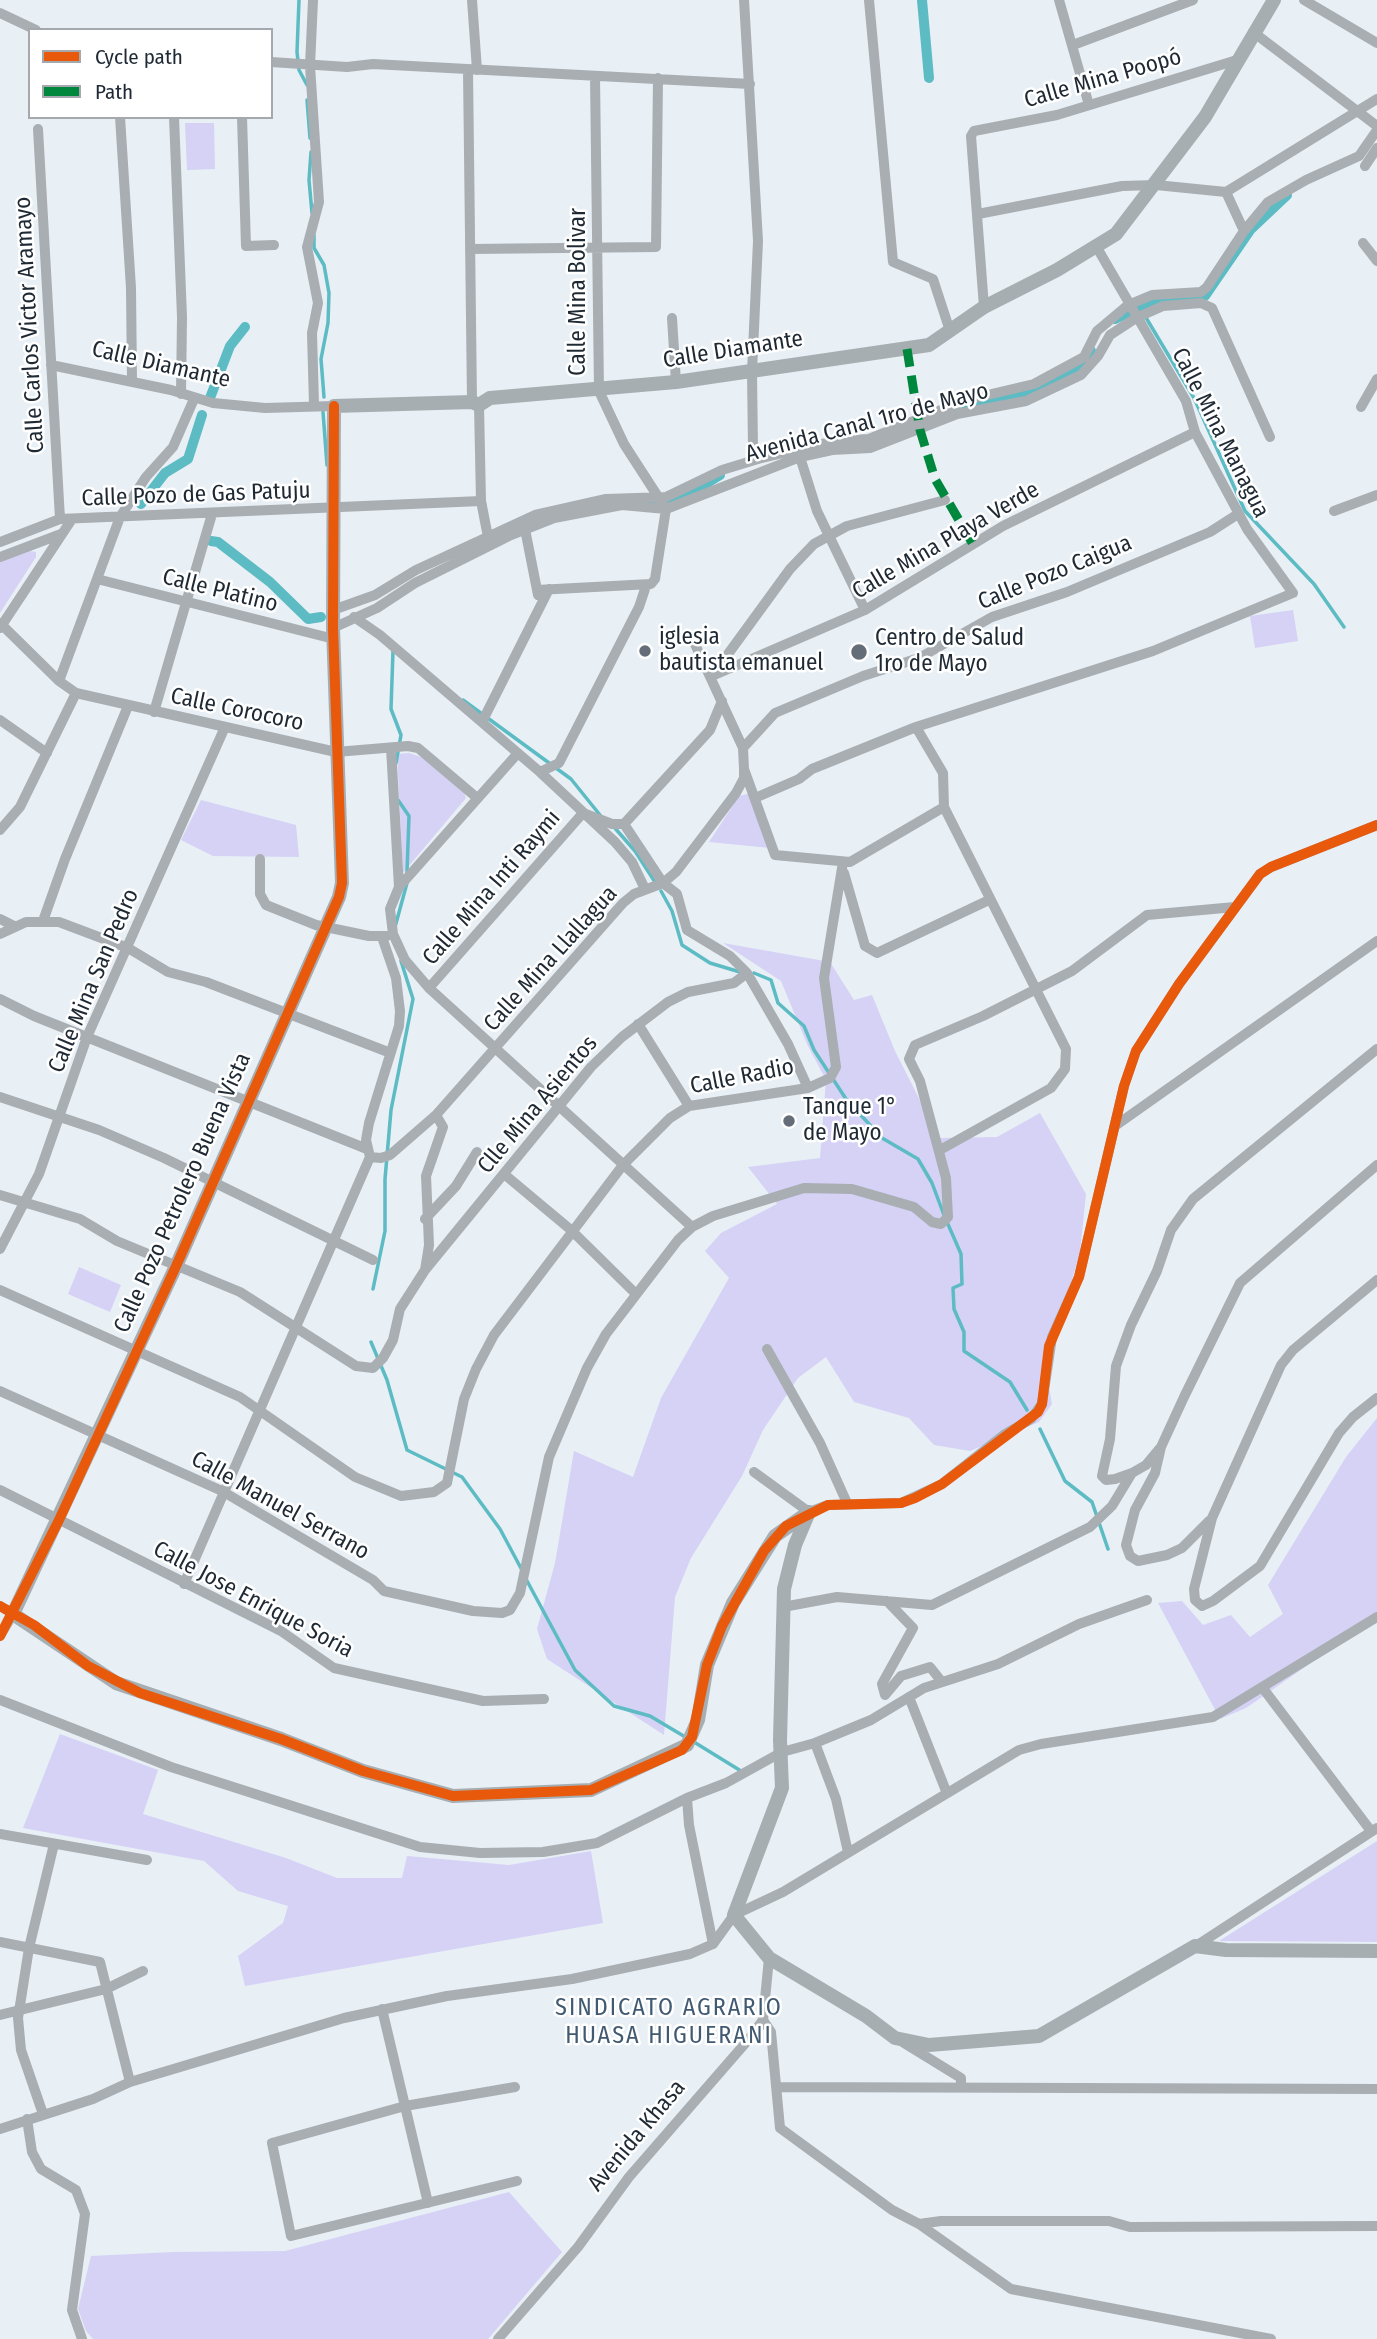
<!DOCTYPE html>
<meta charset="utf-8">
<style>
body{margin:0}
#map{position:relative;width:1377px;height:2339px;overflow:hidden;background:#e8eff5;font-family:"Fira Sans Condensed",sans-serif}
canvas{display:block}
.legend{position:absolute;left:28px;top:28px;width:245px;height:91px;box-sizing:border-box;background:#fff;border:2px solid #a5a9ae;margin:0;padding:9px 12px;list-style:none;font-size:21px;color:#1e2934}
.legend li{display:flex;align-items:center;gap:14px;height:35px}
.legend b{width:35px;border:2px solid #a5a9ae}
</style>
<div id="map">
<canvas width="1377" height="2339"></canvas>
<ul class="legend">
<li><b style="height:9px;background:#e8590c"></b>Cycle path</li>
<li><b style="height:9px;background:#00873e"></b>Path</li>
</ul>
</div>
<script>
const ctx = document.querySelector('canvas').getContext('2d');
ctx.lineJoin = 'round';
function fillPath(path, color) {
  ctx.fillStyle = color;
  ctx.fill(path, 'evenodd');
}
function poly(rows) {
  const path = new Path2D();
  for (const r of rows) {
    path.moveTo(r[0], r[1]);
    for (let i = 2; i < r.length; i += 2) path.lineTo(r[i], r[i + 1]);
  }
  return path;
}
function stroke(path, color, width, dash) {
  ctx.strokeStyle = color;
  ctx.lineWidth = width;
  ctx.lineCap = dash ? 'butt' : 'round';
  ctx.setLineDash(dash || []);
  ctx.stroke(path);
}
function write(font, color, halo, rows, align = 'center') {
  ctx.font = font + ' "Fira Sans Condensed",sans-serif';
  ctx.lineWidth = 5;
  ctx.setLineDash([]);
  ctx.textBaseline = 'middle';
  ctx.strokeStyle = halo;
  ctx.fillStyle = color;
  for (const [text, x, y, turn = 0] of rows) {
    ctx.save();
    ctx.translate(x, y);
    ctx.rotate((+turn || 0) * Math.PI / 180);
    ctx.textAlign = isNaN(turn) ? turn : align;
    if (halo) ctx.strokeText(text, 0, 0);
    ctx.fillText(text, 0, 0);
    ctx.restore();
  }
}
const green = poly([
 [185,123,214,123,215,169,187,170],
 [30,551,36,552,36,557,0,613,0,562],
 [1293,610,1298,641,1255,648,1250,616],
 [409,753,424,758,464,792,466,798,403,873,397,754],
 [751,793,770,848,709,842,739,796],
 [201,800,296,825,299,857,213,856,181,840],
 [723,943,830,962,854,1000,872,995,895,1051,939,1138,997,1137,1040,1113,1086,1194,1080,1252,1061,1318,1044,1361,1052,1404,1039,1422,970,1451,934,1445,909,1418,854,1402,826,1357,798,1378,763,1430,742,1476,691,1558,675,1597,664,1735,547,1659,537,1629,555,1563,574,1451,633,1477,661,1398,729,1278,705,1251,721,1233,777,1204,748,1167,820,1158,826,1080,807,1044,781,981],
 [79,1267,121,1285,110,1312,68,1294],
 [1377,1418,1377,1617,1246,1708,1220,1719,1158,1603,1182,1601,1203,1625,1231,1615,1250,1637,1283,1614,1268,1585,1346,1457],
 [60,1734,158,1770,143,1814,286,1858,337,1878,402,1878,407,1856,509,1865,591,1851,603,1923,245,1986,238,1956,283,1923,288,1906,238,1891,204,1861,23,1828],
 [1377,1841,1377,1942,1219,1941],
 [509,2192,562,2252,488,2339,93,2339,86,2331,78,2309,91,2256,173,2252,285,2251]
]);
const stream = poly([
 [299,0,297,52,299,70,307,85],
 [307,100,310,138],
 [311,152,309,180,312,213],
 [314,235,314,248,324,265,329,293,328,323,321,359,324,397],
 [1139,306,1194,398,1245,511,1314,584,1344,627],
 [323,412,327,465],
 [393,651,391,709,401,735,396,763],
 [463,700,571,779,600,815],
 [398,800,409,816,407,872],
 [614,827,635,851,655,882],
 [661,891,672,911,682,945,710,963,740,972],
 [395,927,407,883],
 [754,973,771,980,778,1003,804,1026,814,1050,846,1099,882,1138,918,1159,932,1183,944,1215],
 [947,1222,961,1254,962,1284,953,1288,954,1309,964,1332,964,1351,1010,1382,1027,1410],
 [373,1289,385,1231,385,1179,391,1110,413,999,401,961],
 [371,1342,387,1380,407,1450,462,1477,500,1529,523,1572],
 [1040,1429,1065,1481,1092,1502,1108,1549],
 [526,1579,575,1670,614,1706,650,1716,687,1738],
 [694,1742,741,1771]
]);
const canal = poly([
 [922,0,929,78],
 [1115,319,1154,300,1205,296,1251,229,1287,195],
 [210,398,230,346,245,327],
 [944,414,964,406,1023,395,1079,369,1091,351],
 [141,504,165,473,188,459,202,415],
 [635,504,678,501,720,475],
 [211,541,218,542,270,582,308,619,321,617]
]);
const street = poly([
 [313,0,310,66,319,202,307,247,318,303,312,333,314,405],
 [472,0,477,70],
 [744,0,758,241,752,372,753,449,758,459],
 [869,0,893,262,933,279,950,331],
 [1059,0,1089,105],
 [1304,0,1377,43],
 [0,13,36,30],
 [1253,32,1377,126],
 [1073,45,1193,0],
 [271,62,347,67,373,64,750,84],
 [468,70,472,402],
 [120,117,131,288,132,381],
 [174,117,182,317,181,394],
 [242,117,246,246,274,245],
 [38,129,60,519],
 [1365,166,1377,148],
 [1226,192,1244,231],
 [978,214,1122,186,1156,185,1226,192,1377,99],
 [1363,243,1377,261],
 [470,249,656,247,658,78],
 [984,307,971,136,974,131,1057,115,1237,60],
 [672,318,676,382],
 [51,365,171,390,213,403,265,408,334,406],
 [479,405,481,501,488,537],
 [1361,407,1377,379],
 [800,457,817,511,865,610],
 [1334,511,1377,495],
 [524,524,538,595],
 [0,542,60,519,481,501],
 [0,557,61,534],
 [97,579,334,639],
 [537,590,651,584,655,579,666,509,624,444,599,391,595,76],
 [333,610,375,595,416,570,535,515,606,499,666,497,722,470,758,459,834,441,869,439,966,400,1034,384,1084,357,1097,331,1128,305,1152,295,1201,292,1207,287,1244,231,1268,202,1306,180,1359,156,1377,130],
 [354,617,380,635,540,772,615,842,632,862,645,889],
 [0,623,59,681,76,693,336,752,408,746,418,748,476,797],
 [0,628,72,519],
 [333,628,377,608,415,583,511,535,554,518,622,505,666,509,800,457,832,450,870,448,957,414,1026,401,1081,375,1098,356,1110,335,1136,318,1163,306,1201,303,1212,308,1270,437],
 [693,640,743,748,744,769,775,855,850,862,944,807],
 [712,676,865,610,1003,526,1195,432],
 [712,676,790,569,814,544,847,526,945,500],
 [59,681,120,517,146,477,173,447,194,399],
 [154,712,212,514],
 [0,720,47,753],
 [482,722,549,589],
 [916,727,943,773,944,807,1066,1049,1065,1069,1051,1088,940,1150],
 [391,748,399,887],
 [743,748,775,713,863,676,919,658,992,617,1067,592,1210,532,1238,514],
 [518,753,399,887,390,909,393,934,405,960,429,988,692,1227],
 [540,772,559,763,639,607,646,586],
 [755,798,799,779,812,769,916,727,1153,651,1293,593,1247,529,1195,432,1186,401,1096,246],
 [624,824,710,730,722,701],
 [0,830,20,807,76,693],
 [260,859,260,894,266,905,316,925,369,936,387,936],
 [844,873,865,946,877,953,989,900],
 [0,919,14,926],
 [43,921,65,859,128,706],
 [0,934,26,922,59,922,128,948,168,972,206,982,388,1052],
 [429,988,583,813,612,824,624,824],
 [0,999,34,1016,367,1149],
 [638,1024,689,1106],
 [808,1088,830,1078,836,1067,824,978,843,862],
 [0,1097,99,1130,164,1158,373,1260],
 [1115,1126,1377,941],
 [370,1157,381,1158,390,1155,436,1115,623,903,634,894,663,883,676,872,736,793,744,778,744,769],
 [504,1174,571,1230,635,1293],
 [0,1195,80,1219,117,1241,240,1292,356,1366,373,1368,383,1358,393,1340,400,1309,425,1270,591,1067,622,1037,668,1002,688,992,734,983,747,973,730,956,687,930,677,894,663,883,624,824],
 [425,1219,456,1186,477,1152],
 [0,1249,39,1174,87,1037,225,727],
 [425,1270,429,1245,426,1176,443,1127,436,1115],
 [1377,1280,1293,1350,1281,1365,1212,1518,1194,1589,1195,1600,1202,1606,1213,1601,1260,1566,1339,1433,1353,1417,1377,1398],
 [0,1290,240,1397,355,1477,401,1496,434,1492,447,1483,464,1399,476,1369,494,1335,623,1165,670,1118,689,1106,808,1088,788,1044,747,973],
 [767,1349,820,1443,847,1503],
 [0,1391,222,1491,373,1580,384,1591,473,1611,502,1613,510,1610,520,1593,549,1457,587,1368,606,1334,678,1240,692,1227,713,1216,804,1188,852,1189,914,1207,932,1222,941,1224,948,1217,946,1178,920,1081,909,1059,915,1045,983,1016,1072,971,1147,915,1235,907],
 [1161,1447,1146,1465,1132,1473,1115,1479,1106,1480,1102,1476,1110,1439,1116,1366,1131,1325,1157,1271,1171,1230,1193,1199,1377,1049],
 [754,1472,809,1512,828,1505,901,1503,942,1484,1005,1434,1031,1419,1042,1404,1052,1337,1079,1277,1124,1086,1136,1051,1179,984,1260,874,1271,867,1377,825],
 [0,1490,281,1631,334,1668,483,1701,544,1699],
 [1209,1521,1182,1548,1167,1555,1138,1561,1130,1556,1126,1545,1135,1510,1155,1473,1161,1447,1184,1397,1240,1283,1377,1165],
 [184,1584,370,1157,366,1140,369,1123,399,1026,400,1011,396,978,382,937],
 [887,1601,913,1628,882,1684,885,1695,901,1676,930,1667,942,1682],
 [0,1606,13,1614,0,1636],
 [783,1607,837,1597,932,1605,1090,1527,1112,1506,1132,1473],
 [1262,1687,1371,1831],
 [909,1697,946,1791],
 [0,1700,171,1767,420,1847,480,1853,543,1852,597,1843,687,1798,726,1783,782,1752,815,1743,871,1720,924,1688,998,1664,1079,1624,1147,1600],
 [815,1743,836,1799,848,1852],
 [687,1798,689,1825,713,1944],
 [0,1834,147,1860],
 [0,1942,100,1962,130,2082],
 [1196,1946,1377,1828],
 [382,2009,428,2203],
 [0,2015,106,1989,143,1971],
 [763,2020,771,2032,780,2128,892,2210,919,2224,1011,2289,1271,2339],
 [904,2043,961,2078,961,2087],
 [515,2087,405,2106,272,2143,291,2236,517,2181],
 [776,2087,1377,2089],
 [43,2114,21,2050,18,2018,29,1948,54,1844],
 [27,2119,32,2152,41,2169,76,2190,85,2214,72,2310,82,2339],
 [0,2129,93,2099,130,2082,344,2018,447,1996,572,1979,690,1954,713,1944,734,1915,783,1892,1019,1750,1041,1744,1213,1717,1377,1617],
 [919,2224,941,2221,1109,2221,1130,2227,1377,2226],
 [498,2339,578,2247,629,2177,749,2039,763,2020,769,1958]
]);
const secondary = poly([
 [809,1512,775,1536,733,1603,707,1665,698,1720,687,1745,591,1790,453,1796,363,1771,281,1739,116,1683,13,1614,177,1264,339,897,342,883,333,628,334,406,472,402,479,405,490,398,676,382,929,345,984,307,1057,270,1116,234,1205,117,1274,0],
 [809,1512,795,1545,784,1589,780,1740,782,1788,734,1915,769,1958,866,2016,895,2038,929,2045,1039,2036,1195,1946,1226,1950,1377,1951]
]);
const quiet = poly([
 [907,349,920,430,935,479,974,546]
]);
const cycleway = poly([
 [0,1606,34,1625,88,1666,140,1693,281,1739,363,1771,453,1796,591,1790,682,1750,692,1737,707,1665,722,1626,764,1551,786,1526,828,1505,901,1503,915,1498,942,1484,1038,1412,1042,1404,1049,1346,1079,1277,1124,1086,1136,1051,1179,984,1260,874,1271,867,1377,825],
 [0,1636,59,1520,177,1264,339,897,342,883,333,628,334,406]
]);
const markers = [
 [645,651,7,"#656e78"],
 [859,652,9,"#656e78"],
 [789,1121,7,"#656e78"]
];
const streetNames = [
 ["Calle Mina Poopó",1103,79,-16],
 ["Calle Mina Bolivar",579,292,-90],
 ["Calle Carlos Victor Aramayo",30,325,-93],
 ["Calle Diamante",733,350,-9],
 ["Calle Diamante",161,365,13],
 ["Avenida Canal 1ro de Mayo",867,423,-15],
 ["Calle Mina Managua",1220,433,63],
 ["Calle Pozo de Gas Patuju",196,495,-2],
 ["Calle Mina Playa Verde",946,541,-30],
 ["Calle Pozo Caigua",1055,573,-22],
 ["Calle Platino",220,591,14],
 ["Calle Corocoro",237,710,12],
 ["Calle Mina Inti Raymi",492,888,-49],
 ["Calle Mina Llallagua",551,959,-48],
 ["Calle Mina San Pedro",94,981,-67],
 ["Calle Radio",742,1077,-11],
 ["Clle Mina Asientos",538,1105,-50],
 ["Calle Pozo Petrolero Buena Vista",183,1193,-66],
 ["Calle Manuel Serrano",280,1506,29],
 ["Calle Jose Enrique Soria",253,1600,28],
 ["Avenida Khasa",637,2136,-50]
];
const poiNames = [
 ["iglesia",659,638],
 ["bautista emanuel",659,664],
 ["Centro de Salud",875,639],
 ["1ro de Mayo",875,665],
 ["Tanque 1°",803,1108],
 ["de Mayo",803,1134]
];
const neighbourhoodNames = [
 ["SINDICATO AGRARIO",669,2008],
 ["HUASA HIGUERANI",669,2036]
];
fillPath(green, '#d5d2f6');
stroke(stream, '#5cbbc3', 3.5);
stroke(canal, '#5cbbc3', 10);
stroke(street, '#a8aeb2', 10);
stroke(secondary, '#a7aeb2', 14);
stroke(quiet, '#00873e', 9, [18, 9]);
stroke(cycleway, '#e8590c', 10);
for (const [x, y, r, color] of markers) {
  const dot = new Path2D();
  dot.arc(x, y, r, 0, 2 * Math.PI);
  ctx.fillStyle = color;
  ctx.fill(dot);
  stroke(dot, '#fff', 2.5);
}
write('23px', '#1e2934', '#fff', streetNames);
write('23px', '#1e2934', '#fff', poiNames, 'left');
ctx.letterSpacing = '2px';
write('24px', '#415a72', '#fff', neighbourhoodNames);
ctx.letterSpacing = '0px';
</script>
